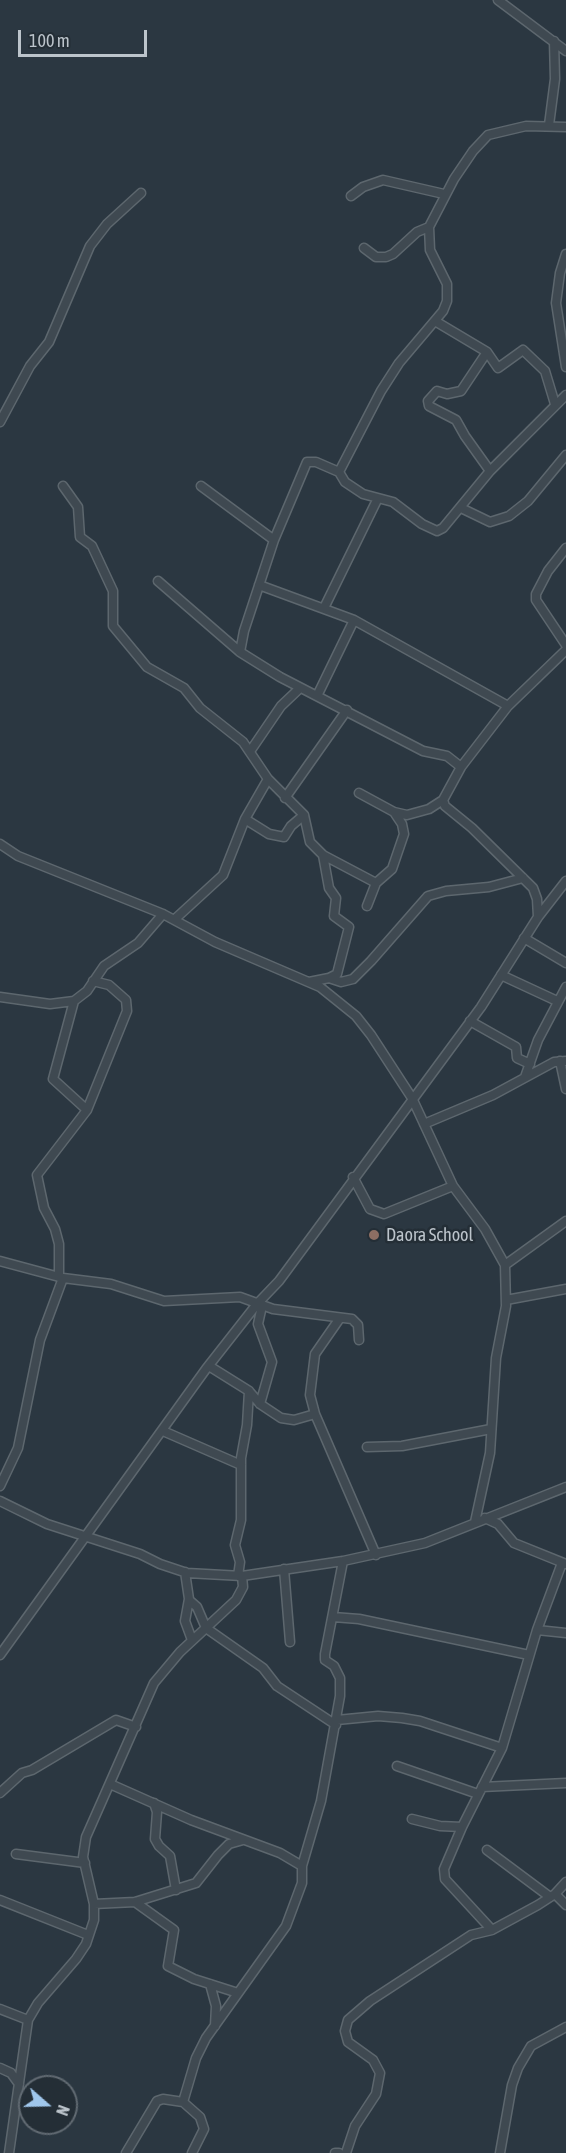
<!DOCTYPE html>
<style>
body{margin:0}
#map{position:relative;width:566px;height:2153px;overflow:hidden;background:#2b3741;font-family:"Asap Condensed",sans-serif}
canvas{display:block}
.north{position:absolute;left:18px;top:2075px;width:60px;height:60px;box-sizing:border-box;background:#242e36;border:2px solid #616a72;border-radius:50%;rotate:110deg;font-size:16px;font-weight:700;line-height:24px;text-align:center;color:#bcc4cb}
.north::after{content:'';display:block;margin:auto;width:21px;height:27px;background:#a0c7ec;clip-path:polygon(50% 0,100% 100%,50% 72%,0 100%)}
.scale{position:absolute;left:18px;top:30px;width:129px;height:27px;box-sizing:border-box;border:3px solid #bcc4cb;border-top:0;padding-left:8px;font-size:18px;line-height:21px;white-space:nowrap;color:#bcc4cb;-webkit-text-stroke:4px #242e36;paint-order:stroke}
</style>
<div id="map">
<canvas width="566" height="2153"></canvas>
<div class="north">N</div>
<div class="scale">100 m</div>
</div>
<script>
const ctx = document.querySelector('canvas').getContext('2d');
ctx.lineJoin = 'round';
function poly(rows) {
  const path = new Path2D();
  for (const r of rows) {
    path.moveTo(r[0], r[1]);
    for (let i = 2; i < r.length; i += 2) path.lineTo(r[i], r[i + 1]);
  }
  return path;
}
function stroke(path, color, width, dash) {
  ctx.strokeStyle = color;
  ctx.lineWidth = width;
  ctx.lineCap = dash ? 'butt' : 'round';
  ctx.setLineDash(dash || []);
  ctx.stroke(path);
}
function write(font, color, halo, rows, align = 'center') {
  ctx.font = font + ' "Asap Condensed",sans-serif';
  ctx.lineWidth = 5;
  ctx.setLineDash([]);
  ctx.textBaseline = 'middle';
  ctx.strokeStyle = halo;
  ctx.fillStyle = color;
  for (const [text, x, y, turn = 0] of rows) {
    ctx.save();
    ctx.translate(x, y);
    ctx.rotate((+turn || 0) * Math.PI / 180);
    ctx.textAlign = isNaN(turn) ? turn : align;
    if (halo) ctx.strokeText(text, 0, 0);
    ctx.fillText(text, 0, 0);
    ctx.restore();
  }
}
const minor = poly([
 [498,0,566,51],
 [549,125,555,79,554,41],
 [351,196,363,187,383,180,444,194],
 [364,248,376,257,386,257,393,254,417,232,429,227],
 [566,254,560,273,556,303,566,367],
 [435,321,487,352,498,368,523,350,545,371,555,404],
 [487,352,461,391,447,394,437,391,428,401,429,406,456,420,465,436,490,471],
 [0,422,30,366,49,342,90,246,107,224,141,193],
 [339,472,381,391,399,363,443,311,447,301,447,284,430,250,429,227,454,179,473,151,488,135,526,126,566,127],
 [63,486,78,507,80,537,92,546,113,591,113,626,147,667,184,688,200,708,243,742,268,779,245,819,223,875,175,919],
 [201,486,274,540],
 [461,508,490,522,509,516,528,501,566,455],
 [566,548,548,571,536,594,536,600,566,645],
 [158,581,240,652,280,677,423,751,447,756,461,767],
 [259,585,354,620,508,706],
 [324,608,377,500],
 [240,652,244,631,274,540,307,462,316,462,339,472,345,482,363,494,393,502,422,524,437,531,443,528,490,471,566,395],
 [317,696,354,620],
 [251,750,281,706,300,688],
 [268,779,304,815,310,842,323,855,376,883],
 [359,793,394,812,407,815,429,809,443,800],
 [285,798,347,710],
 [245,819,269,834,284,837,291,826,304,815],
 [0,844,18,856,163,914,215,942,320,987,356,1016,371,1035,412,1098,453,1186,485,1229,505,1265,506,1306,496,1358,490,1453,475,1522],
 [367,906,376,883,392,869,404,834,402,824,394,812],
 [538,917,537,899,533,888,472,828,445,806,443,800,461,767,508,706,566,650],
 [524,938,566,963],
 [501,975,557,1001],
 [329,978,341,982,353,979,371,961,428,896,446,891,489,887,523,878],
 [309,982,329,978,337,974,349,927,334,916,336,898,329,888,323,855],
 [0,997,50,1004,74,1001,87,991,104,966,138,943,163,914],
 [74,1001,53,1079,87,1110],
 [470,1021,516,1047,517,1058,530,1064],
 [560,1061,566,1089],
 [525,1077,538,1040,566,987],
 [424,1124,493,1095,554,1062,566,1061],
 [353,1177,370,1209,384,1214,453,1186],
 [0,1261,63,1278,111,1284,164,1301,240,1297,273,1309,352,1319,358,1325,359,1340],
 [505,1265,566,1221],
 [59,1277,59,1244,55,1229,44,1208,37,1175,87,1110,127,1011,126,1000,109,985,93,981],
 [506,1300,566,1289],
 [340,1318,315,1354,310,1395,315,1414,376,1555],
 [209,1366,249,1391,260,1404,281,1418,294,1420,315,1414],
 [260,1404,272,1362,258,1324,262,1306],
 [163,1431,241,1465],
 [367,1447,402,1446,491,1429],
 [0,1486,18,1448,40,1340,63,1278],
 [0,1501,47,1524,140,1554,160,1564,187,1573,242,1576,343,1561,425,1543,566,1487],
 [485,1518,498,1524,514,1543,566,1564],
 [284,1569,290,1642],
 [185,1572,189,1599,185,1621,192,1640],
 [238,1576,240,1562,235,1545,241,1520,241,1458,247,1425,249,1391],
 [189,1600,197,1607,206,1628,263,1668,277,1686,336,1725],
 [333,1617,359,1619,529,1655],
 [537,1630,566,1633],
 [0,1655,206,1369,257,1304,279,1281,481,1007,538,917,566,881],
 [337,1720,378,1716,402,1718,420,1721,502,1748],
 [397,1766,478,1794],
 [110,1784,191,1820,280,1853,302,1866],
 [482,1787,566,1783],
 [0,1793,22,1773,32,1770,116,1720,136,1727],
 [154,1803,157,1812,155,1839,159,1846,170,1856,176,1890],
 [412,1819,440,1826,462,1827],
 [487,1850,550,1897],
 [16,1854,85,1863],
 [555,1894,566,1905],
 [0,1900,88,1935],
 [135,1902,174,1930,168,1966,194,1979,238,1993],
 [94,1904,135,1902,196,1883,218,1855,229,1844,243,1840],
 [492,1930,445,1879,444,1869,462,1827,502,1748,537,1630,562,1563],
 [210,1984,216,2006,215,2026],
 [0,2009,28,2020],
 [0,2068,11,2073,19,2084],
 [9,2153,28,2020,38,2003,76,1959,86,1944,94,1920,94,1904,83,1857,86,1837,154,1683,180,1652,236,1600,243,1587,242,1576],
 [126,2153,157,2101,163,2099,183,2102],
 [192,2153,204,2129,200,2117,183,2102,196,2058,206,2038,286,1926,302,1883,302,1866,321,1801,340,1696,340,1678,334,1666,325,1660,325,1654,343,1561],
 [335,2153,339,2153],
 [346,2153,355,2126,376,2094,380,2073,373,2060,348,2042,345,2031,348,2020,370,2001,471,1935,492,1930,538,1905,555,1894,566,1882],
 [500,2153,512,2085,518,2068,531,2046,566,2027]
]);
const markers = [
 [374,1235,6,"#8d6e63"]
];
const poiNames = [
 ["Daora School",386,1235]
];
stroke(minor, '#5d676e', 11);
stroke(minor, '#3f4951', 8);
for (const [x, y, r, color] of markers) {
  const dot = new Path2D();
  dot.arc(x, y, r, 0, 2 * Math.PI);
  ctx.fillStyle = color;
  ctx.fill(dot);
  stroke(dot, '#242e36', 2);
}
write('18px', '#bcc4cb', '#242e36', poiNames, 'left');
</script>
